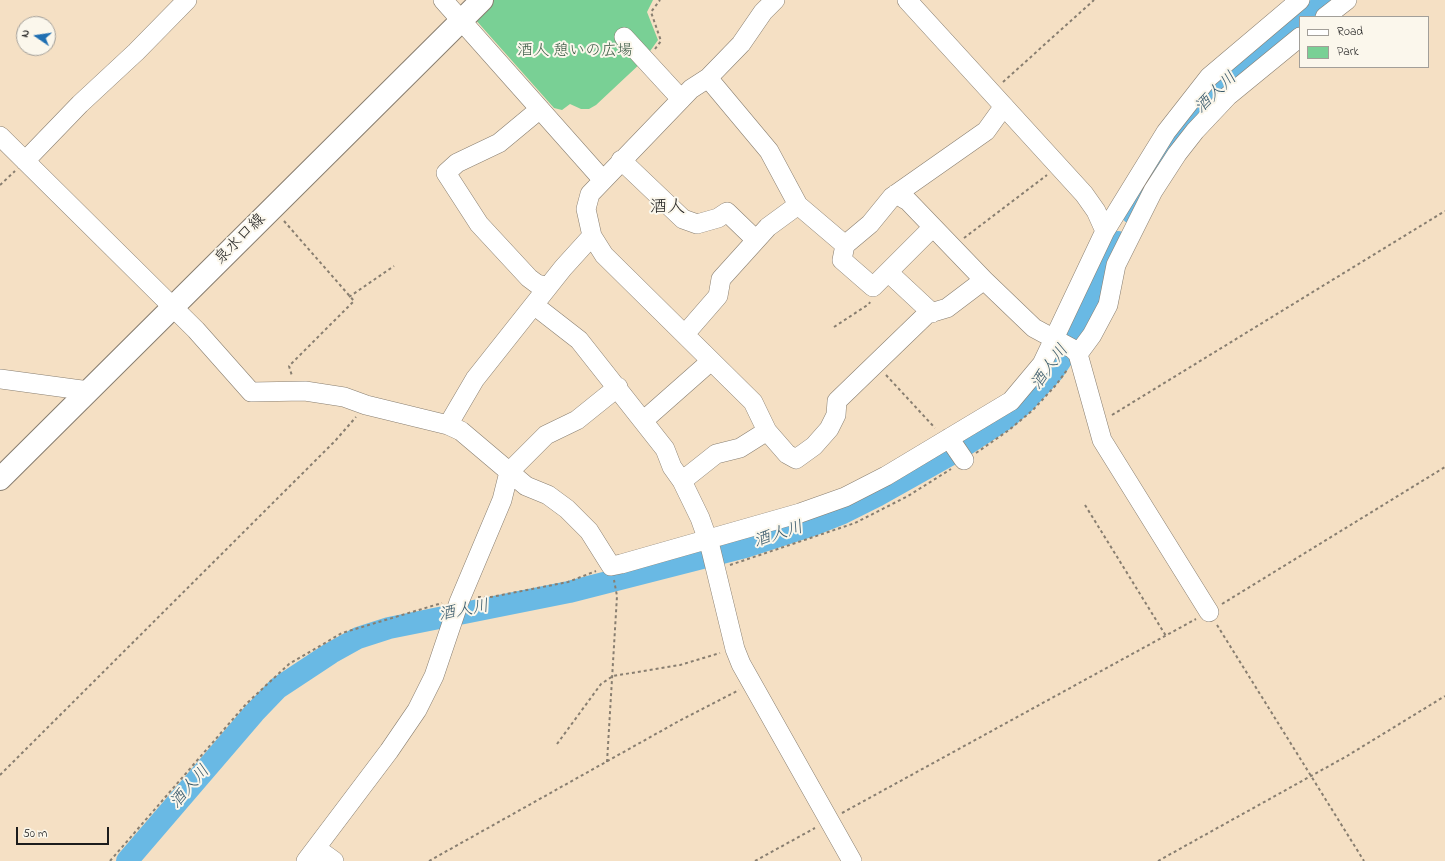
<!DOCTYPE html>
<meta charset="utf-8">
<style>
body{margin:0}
#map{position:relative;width:1445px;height:861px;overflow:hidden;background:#f5e0c4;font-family:"Indie Flower",sans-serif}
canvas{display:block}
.legend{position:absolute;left:1299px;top:16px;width:130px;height:52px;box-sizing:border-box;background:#fbf7ec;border:1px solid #a29f99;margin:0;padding:5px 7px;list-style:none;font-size:12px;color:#1c1c1c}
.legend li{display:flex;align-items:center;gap:8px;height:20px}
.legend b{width:20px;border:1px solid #a29f99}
.north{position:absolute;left:16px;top:16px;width:40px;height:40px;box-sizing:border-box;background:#fbf7ec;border:1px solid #a29f99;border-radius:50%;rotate:283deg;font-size:11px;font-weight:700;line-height:16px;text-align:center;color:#1c1c1c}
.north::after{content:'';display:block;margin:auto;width:14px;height:18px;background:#1f6fb2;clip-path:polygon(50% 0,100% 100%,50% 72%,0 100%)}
.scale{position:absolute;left:16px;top:827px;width:93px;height:18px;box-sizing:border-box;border:2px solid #1c1c1c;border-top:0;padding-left:5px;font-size:12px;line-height:14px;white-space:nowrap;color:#1c1c1c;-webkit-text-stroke:3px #fbf7ec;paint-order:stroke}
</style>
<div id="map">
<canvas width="1445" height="861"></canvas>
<ul class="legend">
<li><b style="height:5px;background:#fff"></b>Road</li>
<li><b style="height:11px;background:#79d095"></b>Park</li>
</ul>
<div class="north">N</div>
<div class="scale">50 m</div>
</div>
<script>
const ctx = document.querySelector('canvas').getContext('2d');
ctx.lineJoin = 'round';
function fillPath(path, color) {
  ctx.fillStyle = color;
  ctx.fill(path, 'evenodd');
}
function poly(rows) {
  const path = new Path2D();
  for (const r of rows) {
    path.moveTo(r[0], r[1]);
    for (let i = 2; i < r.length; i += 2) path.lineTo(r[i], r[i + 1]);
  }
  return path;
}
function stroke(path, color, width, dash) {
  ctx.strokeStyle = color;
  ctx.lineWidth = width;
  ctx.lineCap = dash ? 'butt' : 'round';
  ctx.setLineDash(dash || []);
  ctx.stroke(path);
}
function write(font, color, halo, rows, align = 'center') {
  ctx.font = font + ' "Indie Flower","Klee One",sans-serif';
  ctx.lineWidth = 4;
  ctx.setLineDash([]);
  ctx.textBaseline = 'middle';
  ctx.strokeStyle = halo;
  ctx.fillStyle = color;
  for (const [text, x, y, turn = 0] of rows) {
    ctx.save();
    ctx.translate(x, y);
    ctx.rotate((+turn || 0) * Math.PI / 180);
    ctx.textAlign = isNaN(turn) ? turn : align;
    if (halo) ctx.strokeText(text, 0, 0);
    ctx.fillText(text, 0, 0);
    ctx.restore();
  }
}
const green = poly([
 [493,0,653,0,647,12,658,40,643,61,596,105,589,109,581,109,570,104,562,110,554,108,474,18]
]);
const river = poly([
 [1307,17,1328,0],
 [1132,213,1153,170,1198,111,1244,69,1300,23],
 [127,861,254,713,278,688,331,653,358,638,389,628,569,592,745,547,813,525,843,513,877,496,950,455,1004,420,1023,404,1053,372,1063,357,1085,315,1118,242]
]);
const path = poly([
 [655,49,661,41,651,12,660,0],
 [1003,82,1094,0],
 [0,185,15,171],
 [284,221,354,301,289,366,292,376],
 [964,238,1047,175],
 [349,297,394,266],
 [834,327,869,304,870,302],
 [886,375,935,428],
 [1112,415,1445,211],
 [976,453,1009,430,1033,410,1056,385,1067,370],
 [1085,505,1166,636],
 [730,565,855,523,908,496,951,469],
 [478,597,491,597,568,582,596,571],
 [1222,604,1445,467],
 [1217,625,1364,861],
 [557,744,601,684,613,676,680,665,720,653],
 [607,762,617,596,614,580],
 [0,775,335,441,356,417],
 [842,813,1196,619],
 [110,861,246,704,289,664,342,633,442,603],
 [429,861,679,721,739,690],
 [755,861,815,828],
 [1158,861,1347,756,1445,696]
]);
const minor = poly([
 [443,0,602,179],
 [775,0,763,12,741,44,708,78,691,89,590,194,586,209,592,236,604,255,753,402,767,431,787,454,796,459,814,446,829,429,836,415,837,401,927,314,947,308,984,280,1034,328,1073,349,1078,354,1102,440,1209,612],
 [1325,17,1347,0],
 [624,37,681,99],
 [708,78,769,151,798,205],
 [540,109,499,143,457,163,446,173,479,224,529,278,537,284,548,287],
 [0,136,196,330,251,392,305,391,344,397,366,405,448,425,461,431,526,486,548,495,567,509,589,531,611,566,621,564,800,513,845,497,886,476,1011,401,1042,364,1105,231,1096,211,1084,194,907,0],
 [621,160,683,219,697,224,718,218,727,212,756,240],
 [25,161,80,104,136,52,187,0],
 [896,194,908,201,984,280],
 [1105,231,1166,132,1209,77,1300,0],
 [845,245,842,260,873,287,933,227],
 [888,272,932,313],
 [534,305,579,340,665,449,672,467,682,481,700,518,710,546,735,649,741,664,852,861],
 [685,334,718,296,721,279,768,227,798,205,845,245,870,224,892,197,986,131,1004,106],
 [1078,354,1092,335,1108,305,1116,265,1153,191,1177,154,1195,131,1228,96,1300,37],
 [0,379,89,391],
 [643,421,711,361],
 [448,425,475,379,563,268,592,236],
 [949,438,964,460],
 [682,481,716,454,740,448,767,431],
 [316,848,334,861],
 [306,861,389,751,417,710,434,676,459,602,502,500,509,472,546,435,577,420,618,387]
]);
const major = poly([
 [0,479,482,0]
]);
const parkNames = [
 ["酒人 憩いの広場",575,52]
];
const streetNames = [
 ["泉水口線",241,240,-45]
];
const waterNames = [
 ["酒人川",1217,94,-44],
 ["酒人川",1051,368,-54],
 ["酒人川",779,536,-18],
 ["酒人川",464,612,-11],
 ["酒人川",191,788,-49]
];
const quarterNames = [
 ["酒人",667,209]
];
fillPath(green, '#79d095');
stroke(river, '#69b9e4', 22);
stroke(minor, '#887e70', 20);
stroke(major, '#887e70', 24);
stroke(path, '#887e70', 2, [3, 3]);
stroke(minor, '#fff', 19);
stroke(major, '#fff', 22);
write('16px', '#3d5b46', '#fbf7ec', parkNames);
write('16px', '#1c1c1c', '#fbf7ec', streetNames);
write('italic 17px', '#3b5b6c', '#fbf7ec', waterNames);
write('18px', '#1c1c1c', '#fbf7ec', quarterNames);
</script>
